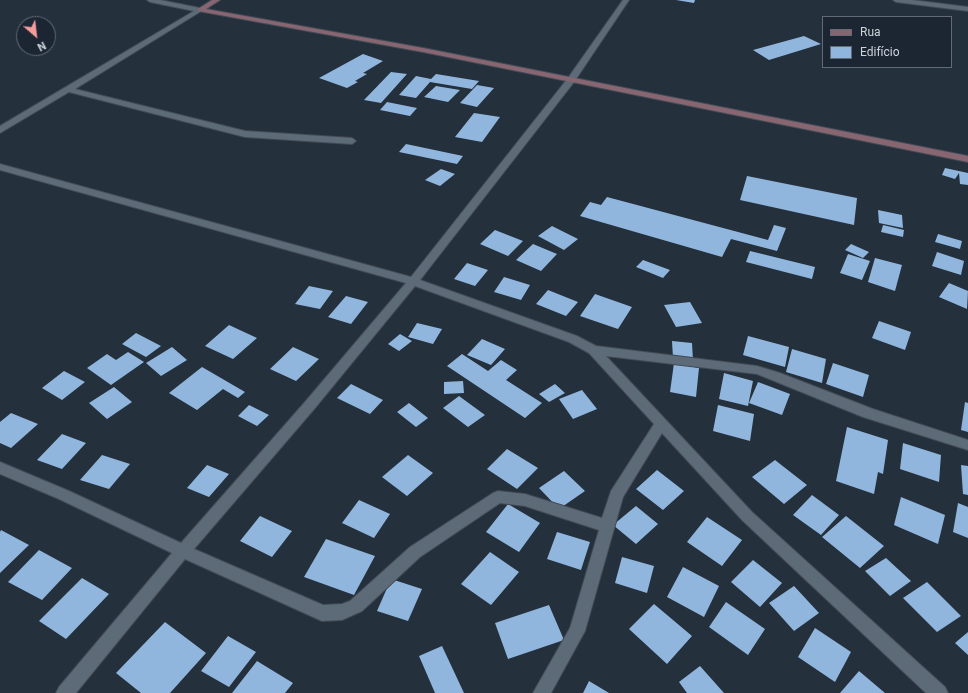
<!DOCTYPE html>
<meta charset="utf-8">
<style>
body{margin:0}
#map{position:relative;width:968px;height:693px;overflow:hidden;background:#24303c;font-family:Roboto,sans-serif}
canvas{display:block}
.legend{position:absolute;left:822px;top:16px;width:130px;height:52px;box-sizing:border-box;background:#1b2632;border:1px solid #626b76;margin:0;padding:5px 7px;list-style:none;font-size:12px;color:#ccd3db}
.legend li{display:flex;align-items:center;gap:8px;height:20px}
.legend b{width:20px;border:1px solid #626b76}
.north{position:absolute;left:16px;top:16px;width:40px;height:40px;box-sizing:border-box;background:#1b2632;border:1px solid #626b76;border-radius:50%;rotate:152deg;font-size:11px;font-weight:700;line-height:16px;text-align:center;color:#ccd3db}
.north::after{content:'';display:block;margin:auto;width:14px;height:18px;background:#f59b9b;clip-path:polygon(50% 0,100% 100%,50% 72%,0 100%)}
</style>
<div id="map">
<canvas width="968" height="693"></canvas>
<ul class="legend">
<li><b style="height:5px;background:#876571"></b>Rua</li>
<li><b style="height:11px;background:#91b6de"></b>Edifício</li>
</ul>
<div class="north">N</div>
</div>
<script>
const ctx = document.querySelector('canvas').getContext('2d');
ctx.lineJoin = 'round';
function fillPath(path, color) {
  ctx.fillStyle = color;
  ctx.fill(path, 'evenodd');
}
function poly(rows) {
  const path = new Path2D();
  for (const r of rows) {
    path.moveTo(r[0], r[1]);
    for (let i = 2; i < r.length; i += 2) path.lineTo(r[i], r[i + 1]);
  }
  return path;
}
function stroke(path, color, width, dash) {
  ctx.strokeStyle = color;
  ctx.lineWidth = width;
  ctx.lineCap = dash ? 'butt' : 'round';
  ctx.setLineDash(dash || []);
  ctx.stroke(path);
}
const building = poly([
 [676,0,695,0,694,3],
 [804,36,821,44,769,60,753,50],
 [363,54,383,61,363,73,367,74,355,81,358,82,347,88,319,78],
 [391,72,407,74,381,103,364,100],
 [436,74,479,81,472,89,430,82,416,98,399,95,416,76,431,79],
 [477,85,494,88,477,107,460,103],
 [436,86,460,90,448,102,424,97],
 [387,102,417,108,410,116,380,110],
 [474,113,500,117,482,142,455,137],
 [406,144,463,156,457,164,399,152],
 [945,168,968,173,968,185,960,184,959,173,955,179,942,175],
 [441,169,455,174,440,186,425,180],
 [747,176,857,198,854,225,740,200],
 [607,197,768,240,774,225,786,228,777,251,731,239,722,257,580,216,590,202,601,205],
 [878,210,902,215,903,228,879,223],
 [883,225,904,230,903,237,881,232],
 [552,226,578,239,564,250,538,236],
 [495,230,523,241,508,256,480,244],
 [938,234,962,241,960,249,935,242],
 [533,244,557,254,541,271,516,260],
 [851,244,869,252,863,258,845,250],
 [750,251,815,267,812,279,746,262],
 [937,252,964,261,961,275,932,266],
 [848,254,870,261,862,280,840,273],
 [875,258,902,265,895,291,868,282],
 [643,260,670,270,663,278,636,267],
 [467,263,488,270,475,286,454,279],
 [504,277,530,285,521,300,494,292],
 [949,283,968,291,967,309,939,297],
 [309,286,333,291,320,309,295,304],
 [548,290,578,302,566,316,536,304],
 [595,294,632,307,618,329,580,316],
 [346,296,368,302,351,324,328,317],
 [690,302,702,323,676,327,664,305],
 [879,321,911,332,905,350,872,338],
 [417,323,442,329,433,344,408,337],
 [229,325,257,338,233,359,205,346],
 [136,333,161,346,146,357,122,344],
 [400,334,412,341,399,351,388,344],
 [748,336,789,347,785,367,743,355],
 [482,339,505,349,491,365,467,355],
 [672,341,692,343,693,361,673,358],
 [172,347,187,360,161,376,146,363],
 [293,347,319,359,296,381,270,369],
 [792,349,826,359,822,383,786,372],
 [128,352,144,362,111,385,87,368,107,354,116,360],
 [462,354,488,371,501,360,517,370,506,380,542,403,525,418,447,366],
 [674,363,699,368,696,397,670,392],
 [833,363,869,375,863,397,826,384],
 [202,367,245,392,238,398,223,389,197,410,169,393],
 [64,371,85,382,62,400,42,388],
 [724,373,753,381,748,406,719,399],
 [463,381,464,393,444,394,444,382],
 [758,382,790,394,782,415,749,403],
 [351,384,383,400,370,414,337,398],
 [555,384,565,393,549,402,539,394],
 [114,387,132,402,107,419,89,403],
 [582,390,597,409,573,419,559,399],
 [459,396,485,415,468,427,443,408],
 [965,402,968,403,968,432,961,430],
 [409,403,428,418,416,427,397,412],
 [249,405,269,415,257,426,238,416],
 [718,405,754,414,750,441,713,431],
 [11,413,38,424,11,448,0,443,0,422],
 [847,427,888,440,883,474,878,472,874,494,836,481],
 [62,434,86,443,62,469,37,460],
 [903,443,941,455,939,482,900,469],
 [507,449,538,468,517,489,487,469],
 [102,455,130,464,109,489,80,480],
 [408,455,433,473,407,496,382,477],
 [775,460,807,485,784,504,752,477],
 [207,465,229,474,209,497,187,488],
 [961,465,968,466,968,495,963,494],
 [657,470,684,491,663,510,636,489],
 [564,471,585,491,559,509,539,488],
 [812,495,839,515,821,535,793,515],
 [901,497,945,515,938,544,894,525],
 [359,500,390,514,374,538,342,523],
 [958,503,968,507,968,538,953,532],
 [508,504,540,523,519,552,486,532],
 [636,506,658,524,636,544,613,525],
 [260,516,292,531,272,557,240,541],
 [846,516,884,546,860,568,822,537],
 [707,517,742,540,722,566,687,542],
 [1,530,29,545,0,573,0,532],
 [557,532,590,542,581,570,547,559],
 [326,539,375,556,354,595,304,577],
 [39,550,72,568,42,600,8,582],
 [490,552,519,572,491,605,461,584],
 [622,557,654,566,647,593,615,583],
 [886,558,911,581,890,596,865,571],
 [753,560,782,583,760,607,731,582],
 [683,567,719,586,704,617,667,597],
 [82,578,109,594,66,639,39,621],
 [391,579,422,589,408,621,377,611],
 [927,582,961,616,937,632,903,598],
 [794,586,819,613,794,631,769,603],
 [726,602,765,629,748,655,709,627],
 [654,604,692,636,667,664,629,629],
 [549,605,564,640,508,659,495,623],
 [165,622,206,653,170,693,141,693,116,673],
 [815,628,851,652,835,682,798,657],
 [968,632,968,655,955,643],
 [228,636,256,652,229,687,201,671],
 [442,646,464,693,435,693,419,656],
 [257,661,293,683,285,693,232,693],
 [700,666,724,693,687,693,679,682],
 [859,671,885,693,840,693],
 [589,681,609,693,583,693]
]);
const minor = poly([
 [147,0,160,0,200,8,203,10,75,89,245,131,352,138,356,141,352,144,245,137,69,92,0,133,0,126,194,11,150,2,147,0],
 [623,0,629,0,574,82,420,280,577,336,596,346,757,366,780,373,873,409,968,440,968,450,863,417,757,374,606,356,752,512,945,687,948,693,926,693,742,520,662,433,623,497,585,631,551,693,533,693,570,628,599,530,525,506,500,503,420,557,362,611,342,620,322,621,185,559,76,693,56,693,59,687,172,553,59,499,0,474,0,462,69,491,181,543,305,402,406,283,0,170,0,164,411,277,568,78,623,0],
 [415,286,569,342,589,353,654,424,611,491,602,518,525,494,498,491,493,493,410,547,350,601,342,604,323,605,194,549,315,408,415,286],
 [893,0,912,0,968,7,968,11,896,2,893,0]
]);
const secondary = poly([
 [212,0,220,0,206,9,423,48,968,156,968,162,423,52,198,11,198,9,212,0]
]);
fillPath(building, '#91b6de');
stroke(minor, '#424c57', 2);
stroke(secondary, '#424c57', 2);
fillPath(minor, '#5d6a77');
fillPath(secondary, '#876571');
</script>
